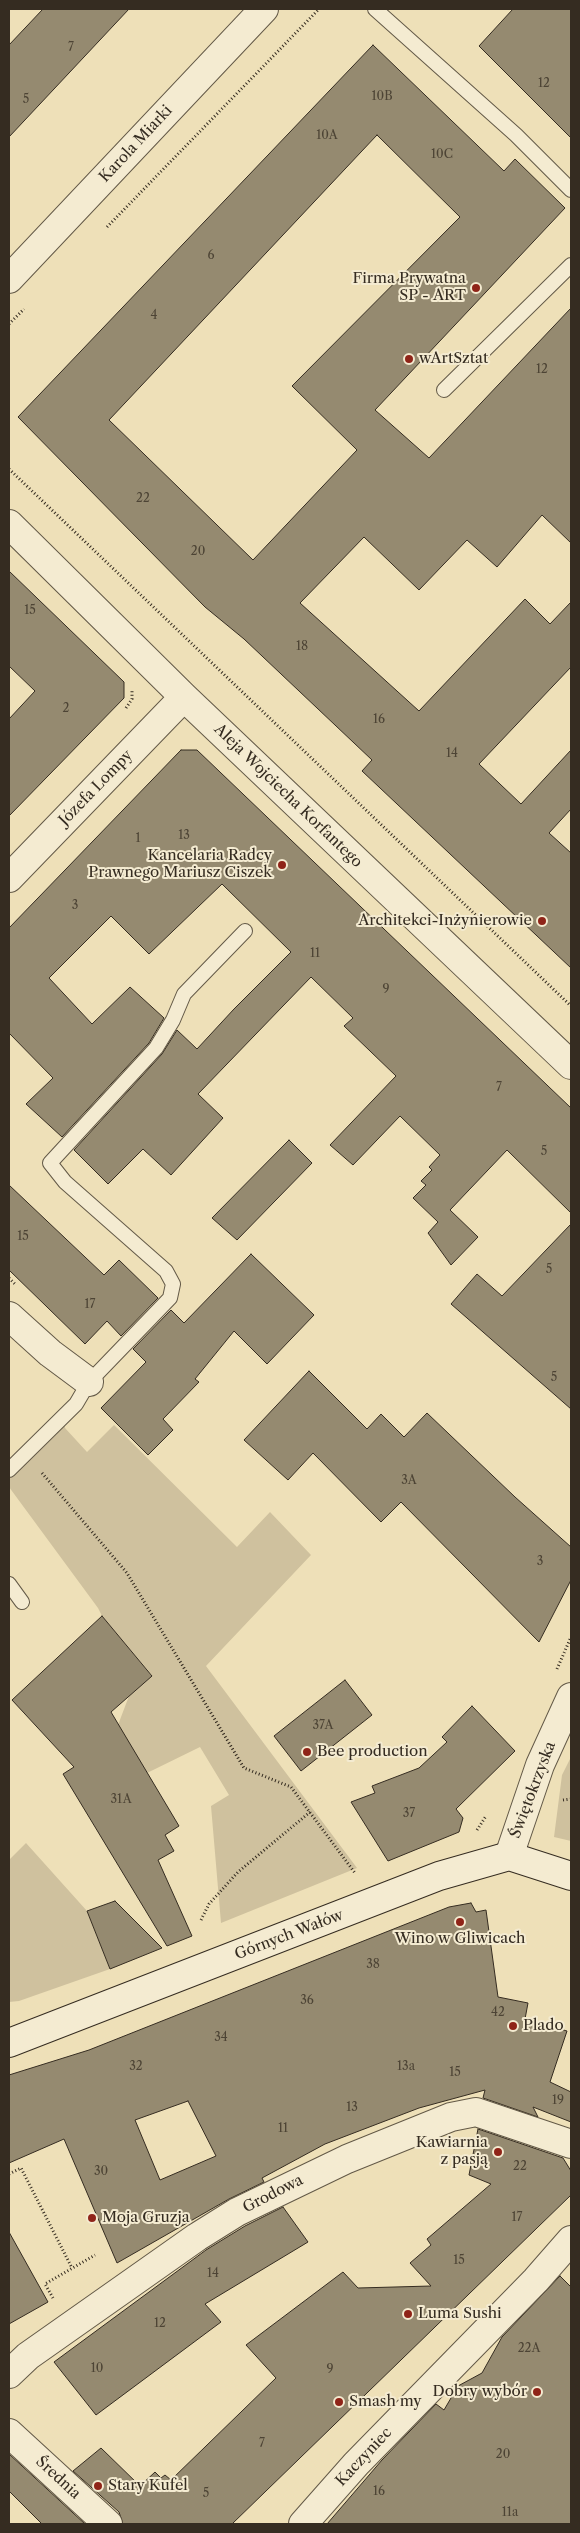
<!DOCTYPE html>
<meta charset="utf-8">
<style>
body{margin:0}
#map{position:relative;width:580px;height:2533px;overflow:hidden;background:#eee0b8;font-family:"Libre Caslon Text",serif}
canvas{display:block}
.frame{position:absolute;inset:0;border:10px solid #352c21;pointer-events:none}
</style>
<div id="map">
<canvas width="580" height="2533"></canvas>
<div class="frame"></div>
</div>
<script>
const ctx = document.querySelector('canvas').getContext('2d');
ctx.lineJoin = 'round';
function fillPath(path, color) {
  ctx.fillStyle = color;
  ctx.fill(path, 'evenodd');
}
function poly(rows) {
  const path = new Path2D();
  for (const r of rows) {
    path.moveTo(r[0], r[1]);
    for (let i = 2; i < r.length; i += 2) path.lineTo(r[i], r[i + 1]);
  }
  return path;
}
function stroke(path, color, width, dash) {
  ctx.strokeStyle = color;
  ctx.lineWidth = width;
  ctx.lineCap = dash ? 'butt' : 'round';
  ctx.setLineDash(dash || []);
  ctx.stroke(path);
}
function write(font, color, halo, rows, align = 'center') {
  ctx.font = font + ' "Libre Caslon Text",serif';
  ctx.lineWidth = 4;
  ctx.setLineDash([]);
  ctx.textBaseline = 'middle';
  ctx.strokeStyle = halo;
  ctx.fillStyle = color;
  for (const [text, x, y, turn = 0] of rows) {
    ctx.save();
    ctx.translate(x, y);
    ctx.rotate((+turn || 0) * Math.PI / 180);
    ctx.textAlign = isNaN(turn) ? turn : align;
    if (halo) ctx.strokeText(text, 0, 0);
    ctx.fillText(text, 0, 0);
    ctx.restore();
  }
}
const green = poly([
 [64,1416,65,1428,87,1452,114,1425,237,1547,270,1512,311,1555,206,1666,357,1868,221,1923,211,1806,229,1795,200,1747,147,1773,118,1725,129,1696,152,1675,102,1616,98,1608,9,1487,9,1470],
 [571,1757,571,1841,554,1837,562,1775],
 [26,1843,87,1911,110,1969,19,2001,9,2002,9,1860]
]);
const building = poly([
 [43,9,129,9,9,137,9,45,43,9],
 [513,9,571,9,571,138,479,46,513,9],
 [373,45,504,171,515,159,565,208,375,410,429,458,571,308,571,543,542,515,497,567,467,540,419,590,364,537,300,603,419,711,525,599,550,624,571,602,571,667,479,764,521,804,571,750,571,809,549,833,571,853,571,968,362,771,372,760,244,639,205,607,18,417,373,45],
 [377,135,460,217,292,386,357,450,253,560,109,420,377,135],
 [9,571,124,682,124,698,9,816,9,719,35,691,9,666,9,571],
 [181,750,197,750,571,1108,571,1213,507,1150,450,1210,478,1237,451,1265,428,1233,438,1222,413,1198,426,1185,421,1181,432,1170,429,1167,440,1155,400,1116,353,1165,330,1145,396,1076,344,1026,353,1018,311,977,198,1094,223,1118,171,1175,143,1149,108,1184,74,1150,162,1054,177,1030,197,1049,234,1009,291,952,222,884,149,954,111,916,49,978,92,1024,130,987,164,1018,149,1043,62,1137,26,1104,53,1078,9,1033,9,928,181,750],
 [289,1140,312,1163,237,1240,212,1218,289,1140],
 [9,1185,104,1275,119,1260,158,1298,121,1336,107,1321,85,1344,9,1270,9,1185],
 [571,1224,571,1409,451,1304,477,1274,502,1296,571,1224],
 [251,1254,314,1315,267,1364,234,1331,195,1379,199,1382,163,1419,173,1430,148,1455,101,1408,146,1362,133,1349,171,1310,184,1323,251,1254],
 [309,1371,367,1429,381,1414,404,1437,427,1413,515,1497,571,1547,571,1580,539,1642,401,1502,381,1522,313,1453,288,1480,244,1440,309,1371],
 [102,1616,152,1676,111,1712,179,1826,165,1835,174,1851,158,1860,192,1936,167,1946,63,1774,74,1767,12,1700,102,1616],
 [345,1680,372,1715,301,1771,274,1736,345,1680],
 [472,1706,515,1751,456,1809,463,1818,459,1832,388,1861,351,1802,375,1793,372,1786,419,1768,447,1742,442,1737,472,1706],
 [115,1901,162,1948,110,1969,87,1911,115,1901],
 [471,1903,476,1912,486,1910,498,1997,528,2003,525,2019,567,2031,550,2082,571,2092,571,2122,533,2107,538,2117,483,2098,485,2090,419,2108,325,2144,262,2178,264,2182,229,2199,117,2263,64,2139,9,2163,9,2075,89,2050,449,1907,471,1903],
 [188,2101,216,2156,160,2180,135,2120,188,2101],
 [478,2129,563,2158,571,2171,571,2195,232,2524,123,2524,119,2512,73,2471,101,2448,140,2486,155,2472,161,2478,165,2475,171,2480,276,2378,246,2345,343,2272,358,2288,431,2286,410,2263,431,2245,427,2239,491,2184,469,2175,478,2129],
 [283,2207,308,2242,205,2304,221,2322,96,2415,54,2362,206,2250,245,2226,283,2207],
 [9,2232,48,2302,9,2324,9,2232],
 [560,2276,571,2287,571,2524,327,2524,382,2460,436,2404,444,2410,458,2386,482,2373,502,2337,560,2276],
 [9,2454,85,2524,42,2524,9,2491,9,2454]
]);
const path = poly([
 [107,227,319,9],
 [9,324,24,309],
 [9,469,571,1006],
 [126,708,132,699,132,690],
 [9,1278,15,1284],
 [42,1473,127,1573,244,1768,291,1787,355,1873],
 [557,1669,571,1637],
 [563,1800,571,1799],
 [477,1830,486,1816],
 [201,1920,209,1904,238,1872,310,1812],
 [9,2174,21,2168,72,2268],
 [53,2298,45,2284,95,2255]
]);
const lane = poly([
 [375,9,516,135,571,190],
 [444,390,571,265],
 [9,1470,76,1404,89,1382,170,1298,173,1284,166,1271,65,1182,50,1163,156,1048,173,1020,184,994,245,931],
 [9,1584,22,1602]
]);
const street = poly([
 [9,279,264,9],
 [9,524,184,697,571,1065],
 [9,878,184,697],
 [9,1316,50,1353,89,1382],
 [509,1856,540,1765,571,1697],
 [9,2374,28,2356,197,2237,237,2212,347,2159,451,2117,476,2112,571,2144],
 [9,2433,108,2524],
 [303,2524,356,2464,536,2280,571,2240]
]);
const secondary = poly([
 [9,2043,439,1876,509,1856,571,1876]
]);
const markers = [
 [476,288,5,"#8f2418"],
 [409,359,5,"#8f2418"],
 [282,865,5,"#8f2418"],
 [542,921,5,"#8f2418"],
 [307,1752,5,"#8f2418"],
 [460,1922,5,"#8f2418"],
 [513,2026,5,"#8f2418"],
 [498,2152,5,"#8f2418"],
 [92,2218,5,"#8f2418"],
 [408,2314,5,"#8f2418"],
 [537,2392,5,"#8f2418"],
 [339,2402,5,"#8f2418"],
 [98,2486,5,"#8f2418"]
];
const numberNames = [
 ["7",71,48],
 ["12",544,84],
 ["10B",382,97],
 ["5",26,100],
 ["10A",327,136],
 ["10C",442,155],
 ["6",211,256],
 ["4",154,316],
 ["12",542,370],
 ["22",143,499],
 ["20",198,552],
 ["15",30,611],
 ["18",302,647],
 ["2",66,709],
 ["16",379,720],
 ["14",452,754],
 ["13",184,836],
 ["1",138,839],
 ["3",75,906],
 ["11",315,954],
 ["9",386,990],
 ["7",499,1088],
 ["5",544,1152],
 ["15",23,1237],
 ["5",549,1270],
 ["17",90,1305],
 ["5",554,1378],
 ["3A",409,1481],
 ["3",540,1562],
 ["37A",323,1726],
 ["31A",121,1800],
 ["37",409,1814],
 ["38",373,1965],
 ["36",307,2001],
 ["42",498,2013],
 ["34",221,2038],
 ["32",136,2067],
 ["13a",406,2067],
 ["15",455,2073],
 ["19",558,2101],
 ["13",352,2108],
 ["11",283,2129],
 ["22",520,2167],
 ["30",101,2172],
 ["17",517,2218],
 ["15",459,2261],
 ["14",213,2274],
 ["12",160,2324],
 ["22A",529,2349],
 ["10",97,2369],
 ["9",330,2370],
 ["7",262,2444],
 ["20",503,2455],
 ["16",379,2492],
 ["5",206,2494],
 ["11a",510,2513]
];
const streetNames = [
 ["Karola Miarki",136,144,-47],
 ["Józefa Lompy",96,788,-46],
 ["Aleja Wojciecha Korfantego",288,796,44],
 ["Świętokrzyska",533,1790,-69],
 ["Górnych Wałów",289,1935,-21],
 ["Grodowa",273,2194,-27],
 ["Kaczyniec",364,2457,-47],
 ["Średnia",58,2478,43]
];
const poiNames = [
 ["Firma Prywatna",466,279,"right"],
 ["SP - ART",466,296,"right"],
 ["wArtSztat",419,359],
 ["Kancelaria Radcy",272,856,"right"],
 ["Prawnego Mariusz Ciszek",272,873,"right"],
 ["Architekci-Inżynierowie",532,921,"right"],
 ["Bee production",317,1752],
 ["Wino w Gliwicach",460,1939,"center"],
 ["Plado",523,2026],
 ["Kawiarnia",488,2143,"right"],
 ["z pasją",488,2160,"right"],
 ["Moja Gruzja",102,2218],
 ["Luma Sushi",418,2314],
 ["Dobry wybór",527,2392,"right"],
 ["Smash my",349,2402],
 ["Stary Kufel",108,2486]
];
fillPath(green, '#cfc19e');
fillPath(building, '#958a70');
stroke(building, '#352c21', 1);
stroke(lane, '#635947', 16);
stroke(street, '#635947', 30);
stroke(secondary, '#352c21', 30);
stroke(path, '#352c21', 3, [1, 2.5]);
stroke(lane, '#f4ebd1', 14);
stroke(street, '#f4ebd1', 28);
stroke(secondary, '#f4ebd1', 28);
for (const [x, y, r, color] of markers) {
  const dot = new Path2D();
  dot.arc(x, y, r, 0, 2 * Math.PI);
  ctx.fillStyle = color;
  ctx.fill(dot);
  stroke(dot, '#f4ebd1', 2);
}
write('12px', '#4d4435', null, numberNames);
write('15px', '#352c21', '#f4ebd1', streetNames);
write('15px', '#352c21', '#f4ebd1', poiNames, 'left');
</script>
